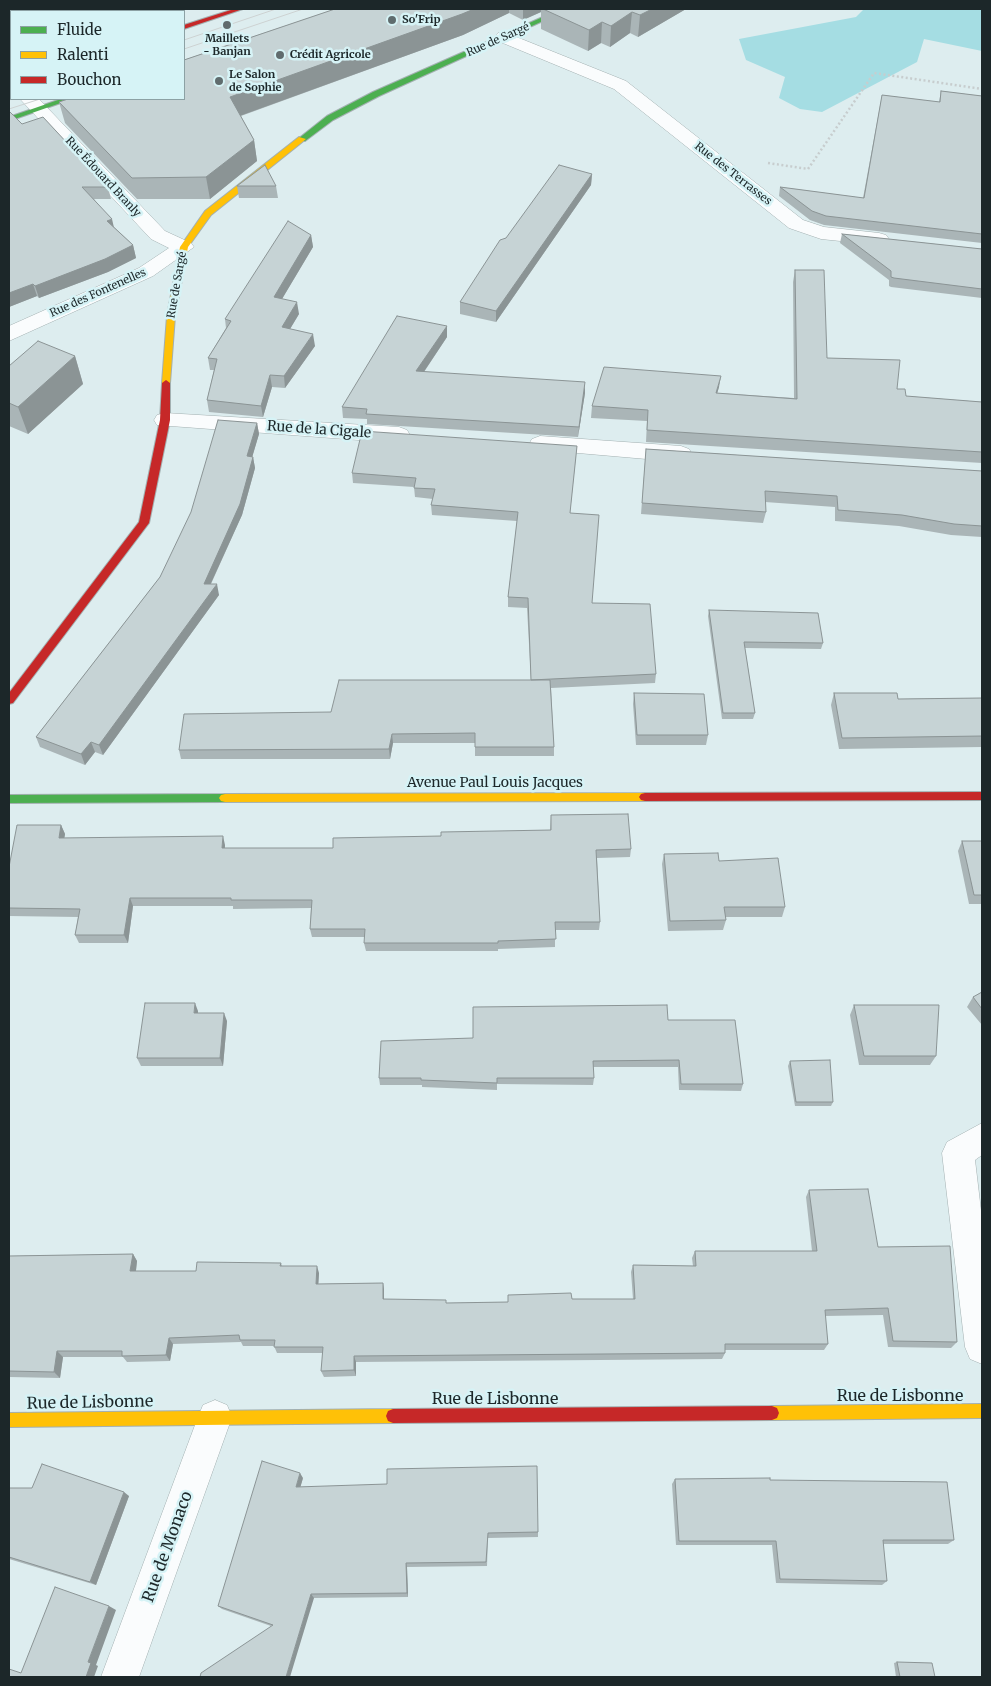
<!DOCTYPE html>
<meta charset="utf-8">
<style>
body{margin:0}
#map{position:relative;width:991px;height:1686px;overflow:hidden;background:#ddedef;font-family:Merriweather,serif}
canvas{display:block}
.frame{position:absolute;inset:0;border:10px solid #1c2729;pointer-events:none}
.legend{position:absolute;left:10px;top:10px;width:175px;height:90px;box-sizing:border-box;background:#d6f3f6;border:1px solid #8ca1a4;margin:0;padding:6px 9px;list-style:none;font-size:15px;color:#1c2729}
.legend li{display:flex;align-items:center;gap:10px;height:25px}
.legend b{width:25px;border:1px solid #8ca1a4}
</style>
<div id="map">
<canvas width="991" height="1686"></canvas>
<div class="frame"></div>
<ul class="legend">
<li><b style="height:6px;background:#4caf50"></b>Fluide</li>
<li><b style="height:6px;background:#ffc107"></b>Ralenti</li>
<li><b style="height:6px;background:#c62828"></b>Bouchon</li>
</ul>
</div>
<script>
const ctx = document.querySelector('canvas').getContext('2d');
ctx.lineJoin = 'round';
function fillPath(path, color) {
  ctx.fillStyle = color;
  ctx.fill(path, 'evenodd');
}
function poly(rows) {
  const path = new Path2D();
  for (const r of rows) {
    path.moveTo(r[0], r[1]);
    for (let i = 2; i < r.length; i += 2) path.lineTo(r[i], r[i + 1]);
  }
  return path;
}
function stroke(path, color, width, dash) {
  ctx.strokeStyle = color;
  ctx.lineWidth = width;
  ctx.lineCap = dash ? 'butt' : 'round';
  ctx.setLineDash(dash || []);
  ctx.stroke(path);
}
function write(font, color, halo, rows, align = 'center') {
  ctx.font = font + ' Merriweather,serif';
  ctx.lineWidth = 5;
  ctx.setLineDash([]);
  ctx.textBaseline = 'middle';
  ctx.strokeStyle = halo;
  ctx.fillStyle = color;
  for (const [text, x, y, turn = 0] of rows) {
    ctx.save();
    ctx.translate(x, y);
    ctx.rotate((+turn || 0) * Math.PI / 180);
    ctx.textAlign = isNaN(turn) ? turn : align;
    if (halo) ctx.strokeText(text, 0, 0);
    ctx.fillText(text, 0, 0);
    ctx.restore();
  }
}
const green = poly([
 [864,9,982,9,982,51,924,39,917,62,822,112,800,109,779,98,785,77,746,60,739,39,856,17]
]);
const path = poly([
 [768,163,808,169,874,73,982,89]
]);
const street = poly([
 [504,32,626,81,803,220,824,227,879,233,886,235,889,239,886,243,879,245,821,239,789,228,614,89,498,41,495,37,498,33,504,32],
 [20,99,39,99,165,231,191,243,194,247,153,276,9,341,9,326,139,268,169,248,151,239,20,99],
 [165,413,399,427,407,430,410,435,407,440,399,443,157,425,154,420,157,415,165,413],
 [540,436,681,446,689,449,692,454,689,459,681,462,532,449,529,444,532,439,540,436],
 [982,1123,982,1155,975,1160,982,1219,982,1364,970,1359,965,1347,942,1153,947,1142,982,1123],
 [215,1400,227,1405,232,1417,139,1677,101,1677,198,1417,203,1405,215,1400]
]);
const fast = poly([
 [561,9,569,9,379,96,333,120,305,141,298,139,327,116,373,92,561,9],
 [9,87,11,87,11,92,9,92,9,87],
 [61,99,72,99,9,121,9,117,61,99],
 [225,794,229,795,231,798,229,801,225,802,9,803,9,795,225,794]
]);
const slow = poly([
 [299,137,306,139,211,215,188,247,175,316,170,383,166,386,163,385,162,383,167,316,180,247,205,211,299,137],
 [645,793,649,794,651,797,649,800,645,801,225,802,221,801,219,798,221,795,225,794,645,793],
 [982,1404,982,1418,772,1420,767,1418,765,1413,767,1408,772,1406,982,1404],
 [393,1409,398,1411,400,1416,398,1421,393,1423,9,1427,9,1413,393,1409]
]);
const jam = poly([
 [234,9,243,9,184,29,184,25,234,9],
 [166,380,170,383,170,420,149,523,13,703,9,704,9,693,139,522,160,420,162,383,166,380],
 [982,792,982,800,645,801,641,800,639,797,641,794,645,793,982,792],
 [772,1406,777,1408,779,1413,777,1418,772,1420,393,1423,388,1421,386,1416,388,1411,393,1409,772,1406]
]);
const tram = poly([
 [184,40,276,9],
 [184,49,303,9],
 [9,100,13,99],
 [9,109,40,99]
]);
const wall = poly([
 [335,9,686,9,638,37,630,33,610,47,601,43,588,51,541,29,541,12,523,20,509,13,463,35,241,116,254,140,257,161,210,199,137,199,65,123,59,102],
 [941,91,982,96,982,243,824,225,810,220,779,196,780,187,863,198,882,95,939,102],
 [22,124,108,187,111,199,94,199,114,227,133,245,136,258,108,272,39,298,37,296,9,307],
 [592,174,591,185,496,322,460,314,460,302,506,238],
 [237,186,276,186,278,198,239,198],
 [842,234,982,249,982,298,891,287,889,286,889,280,840,243],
 [311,235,313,247,282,299,299,314,290,329,315,346,285,388,272,387,263,417,209,412,207,400,214,370,210,370,208,358,226,328,225,319],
 [795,270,827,358,897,389,906,396,982,402,982,463,646,442,647,421,591,418,592,406,719,387,717,393,794,398,793,282],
 [447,326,447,337,424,372,585,393,578,437,367,424,367,419,343,418,342,407],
 [75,356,83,384,28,434,9,426,9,366],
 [257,423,259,434,252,457,253,457,255,468,242,515,211,584,219,595,103,755,95,752,85,765,40,747,36,737,160,577],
 [577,446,570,513,592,603,656,674,655,683,551,688,554,747,554,756,475,756,475,743,393,743,390,759,181,759,179,750,331,712,531,680,527,608,508,607,508,597,517,521,432,515,431,505,433,499,415,497,414,487,353,483,352,473],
 [646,449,982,471,982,537,951,535,899,526,835,521,835,507,765,502,766,512,763,523,641,514],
 [709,610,823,643,821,649,745,648,755,713,753,719,722,719,708,616],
 [634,693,708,735,706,745,636,745,633,704],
 [834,693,898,699,982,698,982,747,839,749,831,705],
 [551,815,631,849,630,857,597,858,600,922,599,930,555,930,555,947,498,949,498,951,366,951,364,943,365,937,312,937,310,929,311,908,233,909,233,906,133,906,128,943,79,943,75,935,78,917,9,916,9,867,61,825,65,834,64,838,225,845,225,848,333,848,441,836,550,830],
 [962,841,982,841,982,904,969,904,958,851],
 [664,854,719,861,785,907,782,917,726,917,726,920,723,930,668,931,662,864],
 [982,992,982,1025,967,1007,973,997],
 [854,1005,936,1056,930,1065,859,1065,850,1015],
 [198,1011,198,1013,227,1021,223,1066,141,1066,137,1058],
 [668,1020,743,1084,741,1091,679,1090,678,1067,593,1067,594,1078,593,1085,497,1084,497,1090,422,1087,422,1085,380,1085,379,1078,473,1038],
 [790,1061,833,1102,831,1106,795,1106,788,1066],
 [809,1190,878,1247,957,1342,951,1348,888,1347,883,1315,825,1316,828,1344,824,1350,725,1350,725,1353,722,1359,356,1362,356,1376,324,1377,321,1371,323,1353,277,1353,274,1346,243,1346,241,1342,173,1344,170,1361,127,1362,123,1357,63,1357,60,1378,9,1377,9,1256,133,1254,137,1261,136,1271,196,1271,281,1263,282,1266,319,1273,318,1284,383,1283,384,1290,384,1299,446,1303,508,1302,572,1299,633,1299,631,1272,633,1265,693,1266,692,1258,695,1251,812,1251,806,1197],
 [303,1478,300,1487,538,1532,538,1537,488,1538,487,1566,407,1567,408,1597,314,1598,271,1626,222,1609,218,1606],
 [675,1479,770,1480,954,1540,948,1544,883,1544,887,1581,882,1585,776,1583,772,1545,676,1545,672,1484],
 [9,1488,129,1496,96,1585,9,1559],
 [897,1662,935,1677,896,1677,894,1663]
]);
const shadedWall = poly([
 [149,9,188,9,181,11,141,11],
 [474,9,509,9,509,13,463,35,234,118,230,97],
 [523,9,541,9,541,12,523,20],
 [652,9,686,9,638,37,640,15],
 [632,12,630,33,610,47,611,26],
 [602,22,601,43,588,51,589,30],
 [11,54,11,68,9,69,9,55],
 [254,140,257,161,210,199,206,177],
 [592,174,591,185,496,322,496,311],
 [112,219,115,232,107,221],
 [311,235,313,247,276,309,274,297],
 [133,245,136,258,108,272,39,298,35,286],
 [33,284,37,296,9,307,9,293],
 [297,302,299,314,284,339,282,327],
 [447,326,447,337,417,382,416,371],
 [313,334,315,346,285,388,284,376],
 [75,356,83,384,28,434,18,407],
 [270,375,272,387,263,417,261,406],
 [721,376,719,387,714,404,716,393],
 [585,382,585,393,578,437,579,427],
 [257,423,259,434,249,468,247,456],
 [253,457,255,468,242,515,206,594,204,584],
 [217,584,219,595,103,755,99,745],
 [392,734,393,743,390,759,389,749],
 [91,742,95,752,85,765,81,754],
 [61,825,65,834,63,847,59,838],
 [223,836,225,845,224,857,222,848],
 [130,898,133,906,128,943,124,935],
 [195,1003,198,1011,197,1021,194,1013],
 [224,1013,227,1021,223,1066,220,1058],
 [133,1254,137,1261,135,1278,130,1271],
 [317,1266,319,1273,318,1291,316,1284],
 [383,1283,384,1290,384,1306,383,1299],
 [169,1338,173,1344,170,1361,166,1355],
 [57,1351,63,1357,60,1378,54,1372],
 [354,1356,356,1362,356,1376,354,1370],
 [300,1473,303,1478,299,1492,296,1487],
 [124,1492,129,1496,96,1585,90,1582],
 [406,1563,407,1567,408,1597,407,1593],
 [311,1594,314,1598,290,1677,286,1677],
 [109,1606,116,1610,96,1665,98,1666,94,1677,86,1677,88,1662]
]);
const building = poly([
 [9,9,149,9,141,11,11,11,11,54,9,55,9,9],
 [335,9,474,9,462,14,230,97,254,140,206,177,132,178,59,102,68,99,184,99,184,60,335,9],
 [543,9,652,9,640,15,632,12,611,26,602,22,589,30,543,9],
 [941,91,982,96,982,234,826,216,812,211,780,187,864,198,882,95,940,102,941,91],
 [9,112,10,112,22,124,43,117,108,187,82,187,112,219,107,221,133,245,105,259,35,286,33,284,9,293,9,112],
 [265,165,276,186,237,186,265,165],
 [559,165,592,174,496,311,460,302,500,240,506,238,559,165],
 [288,221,311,235,274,297,297,302,282,327,313,334,284,376,270,375,261,406,207,400,217,359,208,358,231,321,225,319,288,221],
 [842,234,982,249,982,289,894,278,891,277,891,271,842,234],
 [795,270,824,270,827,358,900,360,897,389,905,389,906,396,982,402,982,452,647,430,648,410,592,406,604,367,721,376,716,393,797,399,795,270],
 [397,316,447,326,416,371,585,382,579,427,366,414,367,409,342,407,397,316],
 [38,341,75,356,18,407,9,403,9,366,38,341],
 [218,420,257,423,247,456,253,457,240,504,204,584,217,584,99,745,91,742,81,754,36,737,160,577,191,512,218,420],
 [362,431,577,446,570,513,599,515,592,603,650,604,656,674,531,680,528,598,508,597,518,512,431,505,435,489,414,488,416,478,352,473,362,431],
 [646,449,982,471,982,526,954,524,902,515,838,510,837,496,765,491,766,512,642,503,646,449],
 [709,610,818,613,823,643,744,642,755,713,723,713,709,610],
 [339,680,550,680,554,747,475,747,475,733,392,734,389,749,179,750,184,714,331,712,339,680],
 [634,693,704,694,708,735,637,735,634,693],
 [834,693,897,693,898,699,982,698,982,736,842,738,834,693],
 [628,814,631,849,596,850,600,922,555,922,556,939,498,941,498,943,364,943,365,929,310,929,312,900,231,900,231,898,130,898,124,935,75,935,80,909,9,908,9,867,17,825,61,825,59,838,223,836,222,848,333,848,333,838,441,836,441,832,551,830,551,815,628,814],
 [962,841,982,841,982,895,974,895,962,841],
 [718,853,719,861,778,858,785,907,724,907,726,920,670,921,664,854,718,853],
 [982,992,982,1009,973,997,982,992],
 [145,1003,195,1003,194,1013,224,1013,220,1058,137,1058,145,1003],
 [667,1005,668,1020,735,1020,743,1084,681,1084,679,1060,593,1061,594,1078,497,1078,497,1083,421,1080,421,1078,379,1078,381,1041,473,1038,473,1007,667,1005],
 [854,1005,939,1005,936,1056,864,1056,854,1005],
 [830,1060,833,1102,796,1102,790,1061,830,1060],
 [868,1189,878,1247,950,1246,957,1342,893,1341,888,1308,825,1310,828,1344,725,1344,725,1353,354,1356,354,1370,321,1371,323,1347,274,1347,275,1340,240,1340,239,1335,169,1338,166,1355,122,1356,122,1351,57,1351,54,1372,9,1371,9,1256,133,1254,130,1271,196,1271,197,1262,281,1263,280,1266,317,1266,316,1284,383,1283,383,1299,446,1300,446,1303,508,1302,508,1295,571,1293,572,1299,635,1299,633,1265,696,1266,695,1251,817,1251,809,1190,868,1189],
 [262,1461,300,1473,296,1487,387,1484,387,1469,537,1466,538,1532,488,1533,486,1562,406,1563,407,1593,311,1594,286,1677,200,1677,201,1673,273,1625,218,1606,262,1461],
 [42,1464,124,1492,90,1582,9,1557,9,1488,32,1488,42,1464],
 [770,1478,770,1480,947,1482,954,1540,883,1540,887,1581,780,1579,776,1541,679,1541,675,1479,770,1478],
 [55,1587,109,1606,88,1662,91,1663,86,1677,9,1677,9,1669,21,1673,55,1587],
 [897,1662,932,1663,935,1677,900,1677,897,1662]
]);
const markers = [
 [392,20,5,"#606c6e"],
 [227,25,5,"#606c6e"],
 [280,55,5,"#606c6e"],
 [219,81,5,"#606c6e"]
];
const farPoinames = [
 ["So'Frip",402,20],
 ["Maillets",227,39,"center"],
 ["- Banjan",227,52,"center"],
 ["Crédit Agricole",290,55],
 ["Le Salon",229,75],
 ["de Sophie",229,88]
];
const farStreetnames = [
 ["Rue de Sargé",498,40,-24],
 ["Rue des Terrasses",733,174,38],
 ["Rue Édouard Branly",103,177,47],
 ["Rue de Sargé",177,285,-80],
 ["Rue des Fontenelles",98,293,-24]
];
const streetNames = [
 ["Rue de la Cigale",319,430,4],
 ["Avenue Paul Louis Jacques",495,783]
];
const nearStreetnames = [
 ["Rue de Lisbonne",900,1396],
 ["Rue de Lisbonne",495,1399],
 ["Rue de Lisbonne",90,1403,-1],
 ["Rue de Monaco",168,1547,-70]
];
fillPath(green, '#a5dde3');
stroke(street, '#a3b0b1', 1);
stroke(fast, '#a3b0b1', 2);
stroke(slow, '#a3b0b1', 2);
stroke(jam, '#a3b0b1', 2);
stroke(path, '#c7cdce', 2.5, [2, 2.5]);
fillPath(street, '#fafcfd');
fillPath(fast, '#4caf50');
fillPath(slow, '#ffc107');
fillPath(jam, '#c62828');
stroke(tram, '#cdd2d2', 1);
fillPath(wall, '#aab5b7');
fillPath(shadedWall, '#8b9495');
fillPath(building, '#c6d3d5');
stroke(building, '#8b9495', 1);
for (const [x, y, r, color] of markers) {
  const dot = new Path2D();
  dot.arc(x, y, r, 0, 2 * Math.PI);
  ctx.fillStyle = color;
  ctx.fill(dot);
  stroke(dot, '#d6f3f6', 2);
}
write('bold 11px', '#1c2729', '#d6f3f6', farPoinames, 'left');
write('11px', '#1c2729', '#d6f3f6', farStreetnames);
write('14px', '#1c2729', '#d6f3f6', streetNames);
write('16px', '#1c2729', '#d6f3f6', nearStreetnames);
</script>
